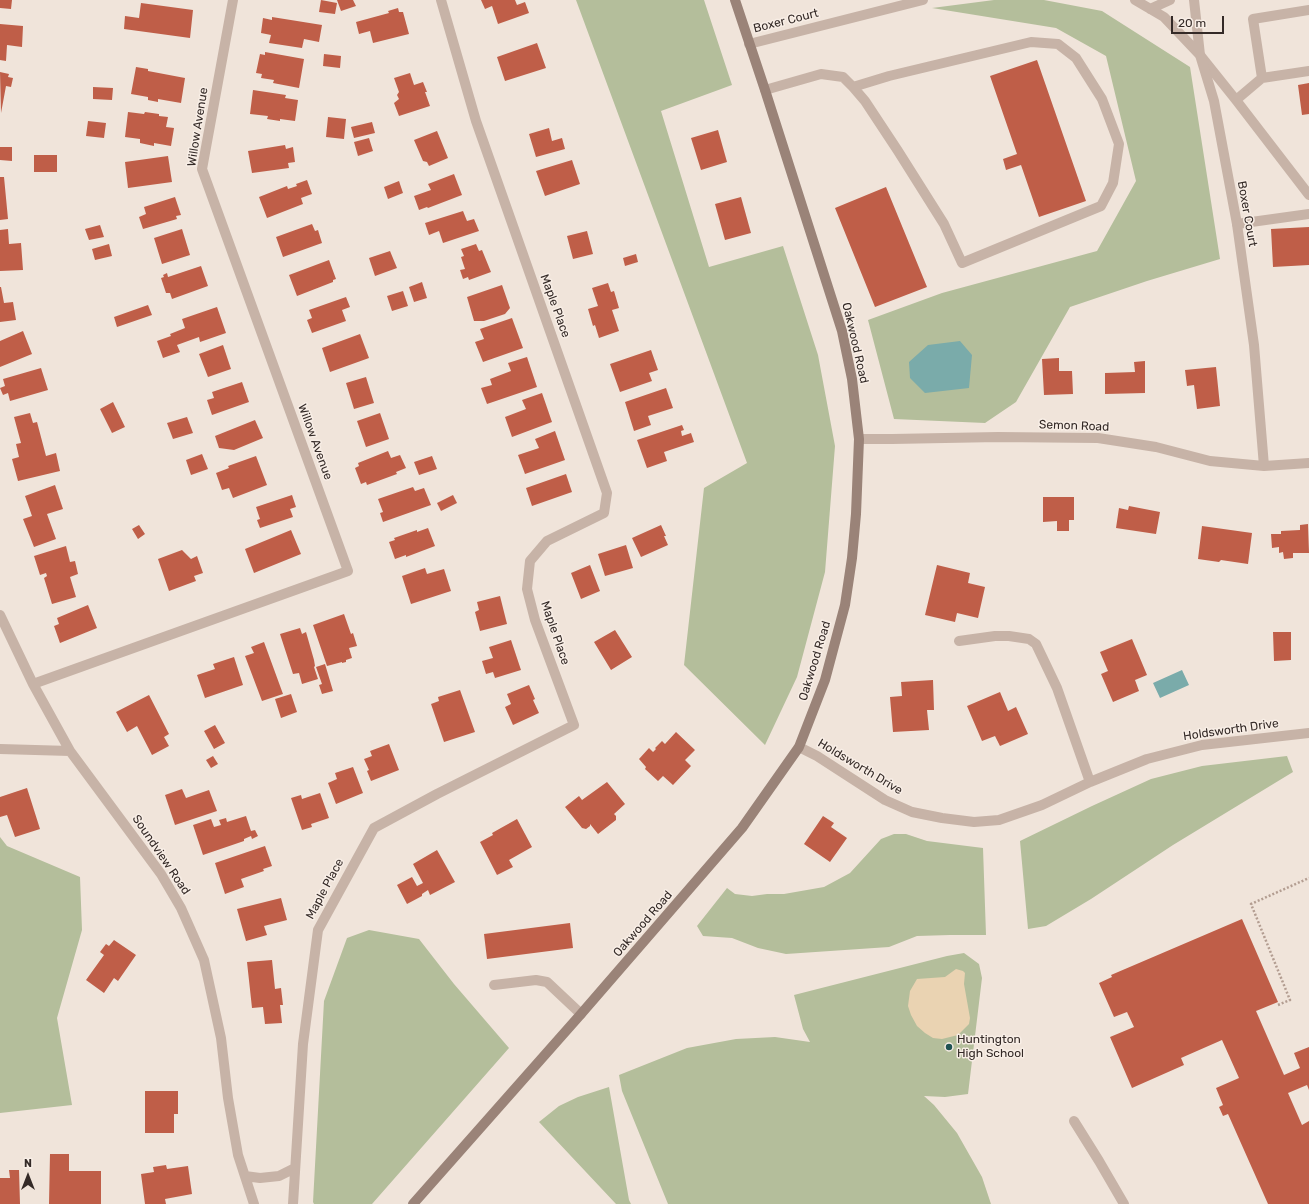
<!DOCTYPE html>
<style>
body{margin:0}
#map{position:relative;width:1309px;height:1204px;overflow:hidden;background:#f0e4da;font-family:Rubik,sans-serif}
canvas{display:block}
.north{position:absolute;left:8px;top:1156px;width:40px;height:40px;-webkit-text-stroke:3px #f8eee6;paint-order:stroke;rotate:0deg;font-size:11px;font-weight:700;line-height:16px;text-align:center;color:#342a27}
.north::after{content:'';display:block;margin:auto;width:14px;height:18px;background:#342a27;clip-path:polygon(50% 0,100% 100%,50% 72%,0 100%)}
.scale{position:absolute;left:1171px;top:16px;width:53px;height:18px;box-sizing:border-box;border:2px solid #342a27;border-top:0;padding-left:5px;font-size:12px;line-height:14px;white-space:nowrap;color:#342a27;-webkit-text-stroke:3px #f8eee6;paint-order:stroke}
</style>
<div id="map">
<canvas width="1309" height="1204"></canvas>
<div class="north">N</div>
<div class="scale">20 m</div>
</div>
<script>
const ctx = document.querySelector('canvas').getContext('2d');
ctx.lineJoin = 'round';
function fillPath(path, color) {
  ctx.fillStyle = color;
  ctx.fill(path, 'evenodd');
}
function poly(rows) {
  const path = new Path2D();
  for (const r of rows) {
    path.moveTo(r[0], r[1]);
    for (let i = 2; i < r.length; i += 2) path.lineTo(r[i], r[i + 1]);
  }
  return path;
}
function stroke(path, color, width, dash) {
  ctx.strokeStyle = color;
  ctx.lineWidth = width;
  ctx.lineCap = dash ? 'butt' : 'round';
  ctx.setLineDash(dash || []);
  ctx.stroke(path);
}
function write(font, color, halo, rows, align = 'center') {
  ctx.font = font + ' Rubik,sans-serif';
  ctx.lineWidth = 3;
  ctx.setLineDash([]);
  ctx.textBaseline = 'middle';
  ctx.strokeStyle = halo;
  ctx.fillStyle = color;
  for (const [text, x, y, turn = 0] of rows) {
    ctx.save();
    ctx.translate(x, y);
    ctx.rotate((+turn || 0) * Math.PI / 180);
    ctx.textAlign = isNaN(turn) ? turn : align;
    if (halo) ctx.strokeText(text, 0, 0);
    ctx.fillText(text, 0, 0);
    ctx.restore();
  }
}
const green = poly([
 [576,0,704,0,732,85,661,111,709,267,783,246,818,355,835,446,825,572,797,677,765,745,684,665,704,488,747,463],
 [994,0,1044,0,1102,11,1190,67,1220,259,1147,281,1070,307,1016,402,985,423,894,419,868,320,942,293,1097,251,1136,181,1106,56,1056,28,932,8],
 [1287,756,1293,772,1173,845,1091,899,1046,926,1028,929,1020,841,1092,806,1151,779,1202,766],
 [894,834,906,834,927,841,983,848,986,935,950,935,917,936,889,947,786,954,758,948,732,938,703,936,697,926,727,888,735,894,752,896,767,894,784,894,824,887,850,873,881,839],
 [0,837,7,846,80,877,82,930,57,1018,72,1105,0,1113],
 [369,930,419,939,454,984,509,1048,372,1204,314,1204,313,1202,324,1001,347,938],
 [964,953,979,964,982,978,968,1094,945,1097,924,1096,934,1105,957,1133,982,1177,991,1204,668,1204,622,1091,619,1075,687,1048,736,1039,775,1037,810,1042,803,1029,794,995,947,956],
 [609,1087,629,1200,631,1204,616,1204,539,1122,559,1106,578,1097]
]);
const sand = poly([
 [956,969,963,971,965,973,964,984,970,1018,969,1024,958,1035,942,1039,933,1038,925,1033,917,1026,911,1015,908,1006,910,991,917,979,945,977]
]);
const water = poly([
 [960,341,972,355,969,388,925,393,910,378,909,362,928,345],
 [1182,670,1189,685,1160,698,1153,683]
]);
const building = poly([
 [0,0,12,0,11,9,0,8],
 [321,0,337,3,335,14,319,12],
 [337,0,353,0,356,6,341,11],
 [481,0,515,0,517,5,525,2,529,13,498,24,492,6,485,9],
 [141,3,193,10,190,38,124,29,125,16,139,18],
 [398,8,399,12,403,12,409,34,373,43,370,31,359,34,356,22,389,13,388,11],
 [272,17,322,25,319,42,304,39,302,48,269,43,271,35,261,33,263,18,272,20],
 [0,24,23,26,22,47,7,45,6,61,0,60],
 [537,43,546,68,505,81,497,57],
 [265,52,304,59,299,88,273,83,274,80,261,78,262,74,256,73,260,54,265,55],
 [324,54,341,56,340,68,323,66],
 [1037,60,1086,201,1039,217,1021,165,1006,170,1003,159,1017,154,990,76],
 [136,67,148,69,148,71,185,78,181,103,158,99,158,102,148,100,148,97,131,94],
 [0,72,9,74,8,77,13,78,11,87,6,86,1,113],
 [410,73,414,85,423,82,427,92,425,92,430,106,399,116,394,103,399,99,397,95,399,92,394,78],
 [1309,83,1309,114,1302,115,1298,85],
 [93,87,113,88,112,100,93,99],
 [253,90,286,95,285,98,298,100,295,121,280,119,280,121,267,119,268,116,250,114],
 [128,112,144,114,145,112,159,114,159,116,168,117,166,127,174,128,171,146,154,143,154,146,140,143,140,139,125,137],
 [328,117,346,119,344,139,326,137],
 [88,121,106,123,104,138,86,136],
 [372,122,375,133,354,138,351,127],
 [549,128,552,141,562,138,565,149,536,157,529,134],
 [718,130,727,162,701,170,691,138],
 [437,131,448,158,429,166,427,162,423,161,414,140],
 [369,138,373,151,358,156,354,142],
 [285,145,286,149,293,147,295,162,288,163,289,168,252,173,248,151],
 [0,147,12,147,12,161,0,160],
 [34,155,57,155,57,172,34,172],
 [168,156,172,182,128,188,125,162],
 [572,160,580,184,545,196,536,171],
 [454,174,462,195,428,208,427,207,419,210,414,196,431,190,428,184],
 [0,177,4,177,8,219,0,220],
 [307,180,312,194,301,198,303,204,267,218,259,197,287,186,288,189,297,186,296,184],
 [399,181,403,193,388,199,384,187],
 [886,187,927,287,875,307,835,208],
 [175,197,181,215,176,216,177,219,143,229,139,217,146,214,144,207],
 [741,197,751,233,725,240,715,204],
 [463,211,467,221,474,219,479,231,443,243,439,231,429,235,425,223],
 [312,224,315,231,318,230,322,243,283,257,276,237],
 [100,225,104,237,89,240,85,229],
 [1309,227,1309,265,1273,267,1271,229],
 [8,229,9,244,21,243,23,270,0,271,0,230],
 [182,229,190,255,162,264,154,238],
 [587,231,593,254,573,259,567,236],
 [109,244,112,256,95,260,92,249],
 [476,244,479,251,482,250,491,272,469,280,468,277,463,279,460,270,465,269,461,257,464,256,461,249],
 [390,251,397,268,375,276,369,258],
 [636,254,638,262,625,266,623,258],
 [329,260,336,279,333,280,333,282,297,296,289,275],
 [201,266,208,286,172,299,170,293,166,293,161,278,164,277,163,275,167,273,168,277],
 [422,282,427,298,414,302,409,287],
 [608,283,611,292,614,291,619,308,612,310,619,331,599,338,595,325,593,326,588,309,598,306,592,288],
 [502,285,510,308,505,314,484,321,474,321,467,297],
 [0,287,1,287,4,303,13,302,16,320,0,322],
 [403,291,408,306,392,311,387,296],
 [346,297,350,307,342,310,346,321,312,333,307,320,312,318,309,310],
 [148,305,152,315,117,327,114,317],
 [217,307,226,333,200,342,199,337,177,345,180,352,163,358,157,341,171,336,170,334,185,328,182,319],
 [512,318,523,348,483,362,475,342,484,339,480,329],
 [23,331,32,354,0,367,0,341],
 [360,334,369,358,330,372,322,348],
 [223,345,231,369,208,377,199,354],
 [651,350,658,370,649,373,652,381,620,392,610,364],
 [527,357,537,387,487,404,481,388,492,385,490,379,511,371,508,363],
 [1059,358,1059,371,1072,371,1073,394,1044,395,1042,359],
 [1145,361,1145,393,1105,394,1105,373,1135,372,1134,362],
 [1216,367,1220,406,1197,409,1194,385,1187,386,1185,370],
 [41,368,48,390,10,401,8,393,3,395,0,388,5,386,3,379],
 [366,377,374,403,354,409,346,383],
 [242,382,249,402,212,415,207,400,214,398,212,392],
 [666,388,673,408,648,416,651,425,634,431,625,402],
 [542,393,552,422,512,437,505,417,526,409,522,400],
 [113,402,125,427,112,433,100,409],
 [30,413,33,423,37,422,46,456,56,453,60,471,18,481,12,459,19,457,16,444,21,443,14,417],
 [380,413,389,439,366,447,357,421],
 [187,417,193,433,173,439,167,423],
 [255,420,263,438,234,450,219,448,215,436],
 [682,425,684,430,681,431,682,436,691,433,694,442,664,452,667,461,647,468,637,440],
 [555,431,565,460,525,474,518,455,539,448,535,439],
 [388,451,391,458,400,455,406,468,396,472,397,474,367,485,366,482,361,484,355,468,359,466,358,463],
 [202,454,208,469,191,475,186,460],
 [256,456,267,485,233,498,229,488,222,490,216,473,229,468,228,466],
 [432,456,437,469,419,475,414,462],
 [566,474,572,492,532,506,526,488],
 [55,485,63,509,47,514,56,539,34,547,23,519,32,516,25,496],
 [413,487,415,491,424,488,431,505,383,522,380,513,383,512,378,499],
 [292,495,296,507,290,509,293,517,260,528,257,520,260,519,256,507],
 [453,495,457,503,441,511,437,503],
 [1043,497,1074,497,1074,520,1069,520,1069,531,1057,531,1057,521,1043,522],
 [1129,506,1160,512,1156,534,1116,528,1119,508,1128,510],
 [1308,524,1309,553,1293,553,1293,558,1284,559,1283,552,1279,553,1279,547,1272,548,1271,534,1281,534,1281,531,1300,530,1300,525],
 [139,525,145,534,138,539,132,529],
 [661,525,666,536,664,536,668,545,641,557,632,538],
 [1202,526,1252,533,1248,564,1221,560,1219,562,1198,559],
 [428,528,435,546,406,557,406,555,395,559,389,542,395,540,394,538,417,530,417,532],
 [291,530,301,554,254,573,245,549],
 [626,545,633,568,605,576,598,554],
 [66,546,70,562,75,561,78,574,70,577,76,597,52,604,44,578,47,576,46,573,40,575,34,556],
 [182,550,191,559,197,556,203,573,194,576,196,581,169,591,158,559],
 [590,565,600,591,581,599,571,573],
 [937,565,970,573,968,583,985,587,978,618,957,613,955,622,925,615],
 [425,568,427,574,444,569,451,591,411,604,402,576],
 [500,596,507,624,480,631,475,612,479,610,477,602],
 [88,605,97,628,60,643,54,626,59,624,57,618],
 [344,614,351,634,353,633,357,646,349,648,352,658,346,660,346,662,342,663,342,662,327,666,313,625],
 [300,628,302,634,306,632,314,660,315,666,314,667,318,679,302,684,299,673,293,674,280,634],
 [615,630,632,657,611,670,594,642],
 [1273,632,1291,632,1291,660,1274,661],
 [1132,639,1147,675,1135,680,1139,691,1113,702,1101,674,1108,671,1100,652],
 [511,640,521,670,495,678,493,672,486,674,482,661,493,658,489,647],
 [264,642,283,694,262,701,245,656,254,653,251,647],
 [234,657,243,685,205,698,197,675,215,669,213,664],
 [325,664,333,691,322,694,319,685,322,684,316,667],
 [933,680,934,710,927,710,929,730,893,732,890,697,902,696,901,682],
 [529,685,535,699,533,700,539,713,513,725,505,707,511,704,507,694],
 [460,690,475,732,444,742,431,704,439,701,438,697],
 [1000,692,1008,711,1016,707,1028,734,1000,746,995,736,982,741,967,706],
 [291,694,297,712,281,718,275,699],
 [149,695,169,734,164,737,169,746,152,755,137,726,127,732,116,712],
 [215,725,225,743,214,749,204,731],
 [676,732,695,750,685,760,691,766,673,785,663,776,658,781,645,769,646,767,639,759,649,748,653,752,656,749,655,748,662,741,665,744],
 [389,744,399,770,371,781,367,771,369,770,364,759,372,756,370,751],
 [213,756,218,764,211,768,206,760],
 [353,767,363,793,336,804,328,783,337,779,335,773],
 [607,782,625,804,614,814,616,816,616,820,598,834,590,824,590,826,586,829,582,828,565,807,579,796,582,800],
 [27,788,40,829,15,837,7,815,0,817,0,797],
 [182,789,186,798,209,790,217,811,175,825,165,795],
 [320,793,329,818,311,824,312,827,302,830,291,798,301,795,302,799],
 [246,816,251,831,255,830,258,836,252,839,251,836,244,839,244,841,203,855,193,825,211,819,214,827,221,825,219,820,226,818,227,822],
 [823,816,834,823,831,827,847,838,830,862,804,844],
 [517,819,532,847,509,860,513,867,497,875,480,842,493,835,492,833],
 [265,846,272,866,263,869,264,871,241,879,244,887,225,894,215,863],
 [437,850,455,882,430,895,428,890,422,894,422,896,407,904,397,885,412,877,417,886,423,883,413,864],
 [281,898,287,920,264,926,267,935,246,941,237,909],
 [1242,919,1278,1002,1256,1011,1284,1075,1300,1068,1294,1053,1309,1047,1309,1090,1307,1085,1288,1093,1302,1125,1309,1121,1309,1204,1268,1204,1228,1114,1223,1116,1219,1107,1223,1105,1216,1088,1239,1078,1222,1040,1181,1058,1184,1065,1132,1088,1110,1037,1134,1027,1127,1012,1114,1017,1099,983,1112,977,1111,975],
 [570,923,573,948,487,959,484,934],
 [114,940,136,955,118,981,114,978,104,993,86,980,104,955,100,952,106,944,109,946],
 [272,960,275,989,281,988,283,1005,280,1005,282,1023,265,1024,263,1007,252,1008,247,962],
 [145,1091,178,1091,178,1114,174,1114,174,1133,145,1133],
 [50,1154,69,1154,69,1171,101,1171,101,1204,49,1204],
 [166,1165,167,1169,188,1166,192,1194,165,1199,166,1204,145,1204,141,1174,154,1172,153,1167],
 [9,1170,19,1170,20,1204,0,1204,0,1178,10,1178]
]);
const path = poly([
 [1278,1005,1290,1000,1251,904,1309,878]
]);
const service = poly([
 [1200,55,1236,100,1309,195],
 [1262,78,1253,19,1309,10],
 [765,90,821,74,843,77,853,87,865,101,898,151,944,224,962,263,1101,206,1113,183,1119,144,1102,99,1076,58,1058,44,1031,42,889,76,853,87],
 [1236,100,1262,78,1309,71],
 [1237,224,1309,214],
 [494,985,536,980,547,982,581,1014],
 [1074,1121,1099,1161,1124,1204]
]);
const minor = poly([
 [1135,0,1164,17,1200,55,1214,101,1237,224,1254,345,1264,466],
 [1194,0,1200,55],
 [1150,9,1170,0],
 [749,44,923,0],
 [859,439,892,439,998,437,1098,438,1156,447,1210,461,1264,466,1309,463],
 [0,615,33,684,70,751,161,874,181,908,204,960,221,1038,228,1098,238,1155,254,1204],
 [959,641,995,636,1009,636,1029,639,1036,644,1057,688,1090,782],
 [33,684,348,571,202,169,233,0],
 [799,747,817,756,885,800,912,812,942,818,974,822,999,820,1042,805,1090,782,1147,759,1202,745,1309,733],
 [0,749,70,751],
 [245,1176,260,1178,279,1176,295,1168],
 [293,1204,303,1044,318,930,374,828,437,794,574,725,535,620,527,589,530,561,547,541,604,513,607,493,476,121,441,0]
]);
const secondary = poly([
 [413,1204,581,1014,742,828,799,747,825,680,845,605,852,558,856,514,859,439,852,379,842,331,765,90,735,0]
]);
const markers = [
 [949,1047,4,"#1f5253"]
];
const streetNames = [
 ["Boxer Court",786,21,-14],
 ["Willow Avenue",198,127,-81],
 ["Boxer Court",1247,214,80],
 ["Maple Place",555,306,70],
 ["Oakwood Road",855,343,77],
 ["Semon Road",1074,426,2],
 ["Willow Avenue",315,442,70],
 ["Maple Place",555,633,71],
 ["Oakwood Road",815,661,-73],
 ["Holdsworth Drive",1231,730,-8],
 ["Holdsworth Drive",860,767,31],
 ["Soundview Road",161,855,56],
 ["Maple Place",325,889,-62],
 ["Oakwood Road",643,924,-49]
];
const poiNames = [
 ["Huntington",957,1040],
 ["High School",957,1054]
];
fillPath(green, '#b4be9b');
fillPath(sand, '#ead3b2');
fillPath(water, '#7aabaa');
fillPath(building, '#bf5e48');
stroke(path, '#b39d91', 2.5, [2, 2]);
stroke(service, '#c7b3a7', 10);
stroke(minor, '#c7b3a7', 10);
stroke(secondary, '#9a8378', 10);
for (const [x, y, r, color] of markers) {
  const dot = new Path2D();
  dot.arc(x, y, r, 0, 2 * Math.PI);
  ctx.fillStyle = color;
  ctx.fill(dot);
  stroke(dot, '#f8eee6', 1.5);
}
write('12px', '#342a27', '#f8eee6', streetNames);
write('12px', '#342a27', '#f8eee6', poiNames, 'left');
</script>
